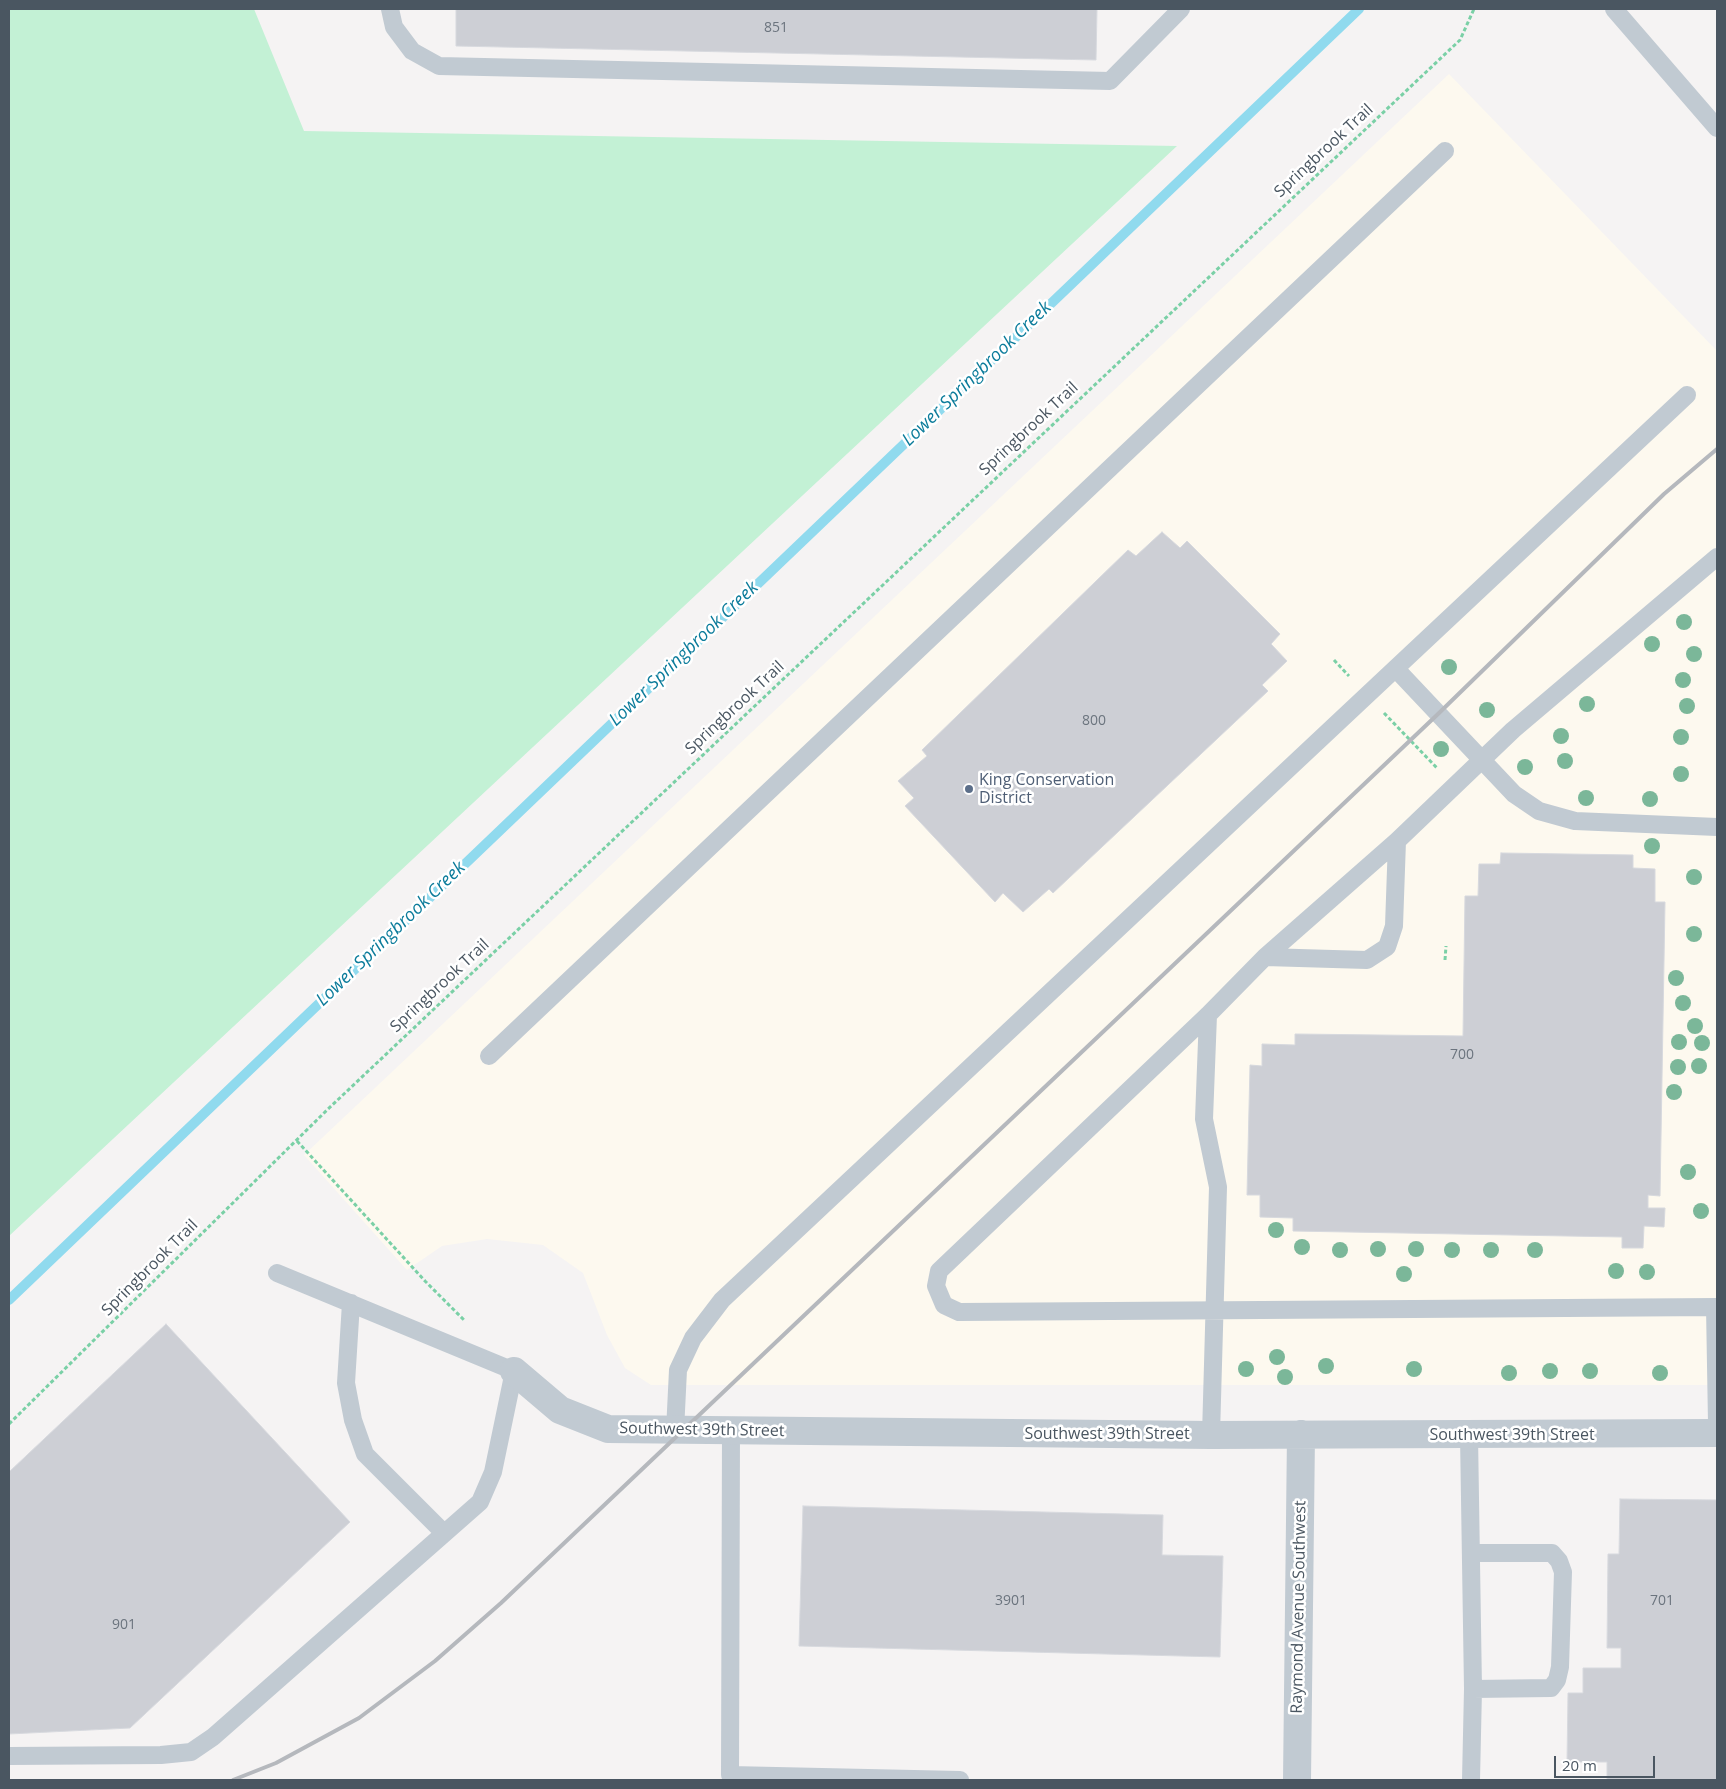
<!DOCTYPE html>
<style>
body{margin:0}
#map{position:relative;width:1726px;height:1789px;overflow:hidden;background:#f5f3f3;font-family:"Open Sans",sans-serif}
canvas{display:block}
.frame{position:absolute;inset:0;border:10px solid #4a5661;pointer-events:none}
.scale{position:absolute;left:1554px;top:1756px;width:101px;height:22px;box-sizing:border-box;border:2px solid #4a5661;border-top:0;padding-left:6px;font-size:15px;line-height:18px;white-space:nowrap;color:#4a5661;-webkit-text-stroke:4px #fff;paint-order:stroke}
</style>
<div id="map">
<canvas width="1726" height="1789"></canvas>
<div class="frame"></div>
<div class="scale">20 m</div>
</div>
<script>
const ctx = document.querySelector('canvas').getContext('2d');
ctx.lineJoin = 'round';
function fillPath(path, color) {
  ctx.fillStyle = color;
  ctx.fill(path, 'evenodd');
}
function poly(rows) {
  const path = new Path2D();
  for (const r of rows) {
    path.moveTo(r[0], r[1]);
    for (let i = 2; i < r.length; i += 2) path.lineTo(r[i], r[i + 1]);
  }
  return path;
}
function stroke(path, color, width, dash) {
  ctx.strokeStyle = color;
  ctx.lineWidth = width;
  ctx.lineCap = dash ? 'butt' : 'round';
  ctx.setLineDash(dash || []);
  ctx.stroke(path);
}
function write(font, color, halo, rows, align = 'center') {
  ctx.font = font + ' "Open Sans",sans-serif';
  ctx.lineWidth = 5;
  ctx.setLineDash([]);
  ctx.textBaseline = 'middle';
  ctx.strokeStyle = halo;
  ctx.fillStyle = color;
  for (const [text, x, y, turn = 0] of rows) {
    ctx.save();
    ctx.translate(x, y);
    ctx.rotate((+turn || 0) * Math.PI / 180);
    ctx.textAlign = isNaN(turn) ? turn : align;
    if (halo) ctx.strokeText(text, 0, 0);
    ctx.fillText(text, 0, 0);
    ctx.restore();
  }
}
const commercial = poly([
 [1449,74,1717,351,1717,1385,651,1385,625,1368,607,1335,583,1273,543,1245,487,1239,442,1246,407,1270,304,1155]
]);
const green = poly([
 [254,9,304,131,1177,146,9,1236,9,10]
]);
const stream = poly([
 [9,1300,1359,9]
]);
const building = poly([
 [456,9,1097,9,1096,60,456,46,456,9],
 [1162,532,1180,548,1187,541,1280,634,1271,644,1287,661,1262,685,1268,691,1053,893,1049,889,1023,912,1003,893,995,902,905,806,914,798,898,781,927,756,922,750,1128,550,1136,556,1162,532],
 [1501,853,1633,855,1633,868,1655,869,1655,902,1665,902,1660,1196,1648,1195,1648,1208,1665,1208,1664,1227,1644,1226,1643,1248,1622,1248,1622,1237,1293,1231,1293,1218,1260,1217,1260,1195,1247,1195,1250,1065,1262,1066,1262,1044,1295,1045,1295,1034,1463,1036,1465,896,1478,896,1479,864,1500,864,1501,853],
 [166,1324,350,1522,130,1728,9,1734,9,1472,166,1324],
 [1620,1499,1717,1500,1717,1780,1607,1780,1607,1762,1567,1762,1568,1693,1583,1693,1583,1668,1621,1668,1621,1648,1607,1648,1608,1554,1619,1554,1620,1499],
 [803,1506,1163,1515,1162,1555,1223,1556,1220,1657,799,1646,803,1506]
]);
const path = poly([
 [1334,660,1349,676],
 [1384,713,1437,768],
 [1445,960,1446,946],
 [297,1141,425,1281,465,1321],
 [9,1424,327,1110,1460,40,1474,9]
]);
const lane = poly([
 [390,9,394,27,412,51,439,66,1110,81,1181,9],
 [1614,9,1717,128],
 [1717,557,1513,730,1397,841,1265,957,1208,1015,939,1271,936,1286,944,1305,959,1312,1717,1307],
 [1396,669,1514,794,1539,811,1575,821,1717,827],
 [1265,957,1367,960,1387,947,1394,926,1397,841],
 [1208,1015,1204,1119,1218,1187,1211,1435],
 [489,1056,1445,151],
 [351,1303,346,1383,353,1420,365,1454,444,1533],
 [1715,1307,1717,1423],
 [675,1431,678,1370,693,1338,722,1300,1687,395],
 [731,1431,730,1775,960,1780],
 [1469,1435,1473,1689,1471,1780],
 [1472,1553,1552,1553,1559,1561,1563,1572,1560,1667,1557,1680,1551,1688,1473,1689],
 [9,1756,161,1755,191,1752,213,1737,480,1502,493,1472,514,1371,277,1273]
]);
const street = poly([
 [514,1371,560,1410,608,1429,1211,1435,1717,1433],
 [1297,1780,1301,1434]
]);
const rail = poly([
 [233,1780,276,1763,359,1718,435,1661,501,1603,1438,714,1664,494,1717,449]
]);
const trees = [
 [1684,622],
 [1652,644],
 [1694,654],
 [1449,667],
 [1683,680],
 [1587,704],
 [1687,706],
 [1487,710],
 [1561,736],
 [1681,737],
 [1441,749],
 [1565,761],
 [1525,767],
 [1681,774],
 [1586,798],
 [1650,799],
 [1652,846],
 [1694,877],
 [1694,934],
 [1676,978],
 [1683,1003],
 [1695,1026],
 [1679,1042],
 [1702,1043],
 [1699,1066],
 [1678,1067],
 [1674,1092],
 [1688,1172],
 [1701,1211],
 [1276,1230],
 [1302,1247],
 [1378,1249],
 [1416,1249],
 [1340,1250],
 [1452,1250],
 [1491,1250],
 [1535,1250],
 [1616,1271],
 [1647,1272],
 [1404,1274],
 [1277,1357],
 [1326,1366],
 [1246,1369],
 [1414,1369],
 [1550,1371],
 [1590,1371],
 [1509,1373],
 [1660,1373],
 [1285,1377]
];
const markers = [
 [969,789,5,"#5c6f8a"]
];
const numberNames = [
 ["851",776,28],
 ["800",1094,721],
 ["700",1462,1055],
 ["3901",1011,1601],
 ["701",1662,1601],
 ["901",124,1625]
];
const streetNames = [
 ["Springbrook Trail",1324,151,-43],
 ["Springbrook Trail",1029,429,-43],
 ["Springbrook Trail",735,708,-43],
 ["Springbrook Trail",440,986,-43],
 ["Springbrook Trail",150,1268,-45],
 ["Southwest 39th Street",702,1430,1],
 ["Southwest 39th Street",1107,1434],
 ["Southwest 39th Street",1512,1435],
 ["Raymond Avenue Southwest",1299,1607,-89]
];
const serviceNames = [
 ["King Conservation",979,780],
 ["District",979,798]
];
const waterNames = [
 ["Lower Springbrook Creek",977,374,-44],
 ["Lower Springbrook Creek",684,654,-44],
 ["Lower Springbrook Creek",391,934,-44]
];
fillPath(commercial, '#fdf9ef');
fillPath(green, '#c3f1d5');
stroke(stream, '#90daee', 10);
fillPath(building, '#cdcfd5');
stroke(building, '#d7d9de', 1);
stroke(path, '#7ad0a6', 3, [4, 2.5]);
stroke(lane, '#c1cad2', 18);
stroke(street, '#c1cad2', 28);
stroke(rail, '#b5b8bd', 4);
ctx.fillStyle = '#7bb799';
for (const [x, y] of trees) {
  ctx.beginPath();
  ctx.arc(x, y, 8, 0, 2 * Math.PI);
  ctx.fill();
}
for (const [x, y, r, color] of markers) {
  const dot = new Path2D();
  dot.arc(x, y, r, 0, 2 * Math.PI);
  ctx.fillStyle = color;
  ctx.fill(dot);
  stroke(dot, '#fff', 2);
}
write('14px', '#6b747e', null, numberNames);
write('16px', '#4a5661', '#fff', streetNames);
write('16px', '#4e5e75', '#fff', serviceNames, 'left');
write('italic 18px', '#0c7c9b', '#fff', waterNames);
</script>
